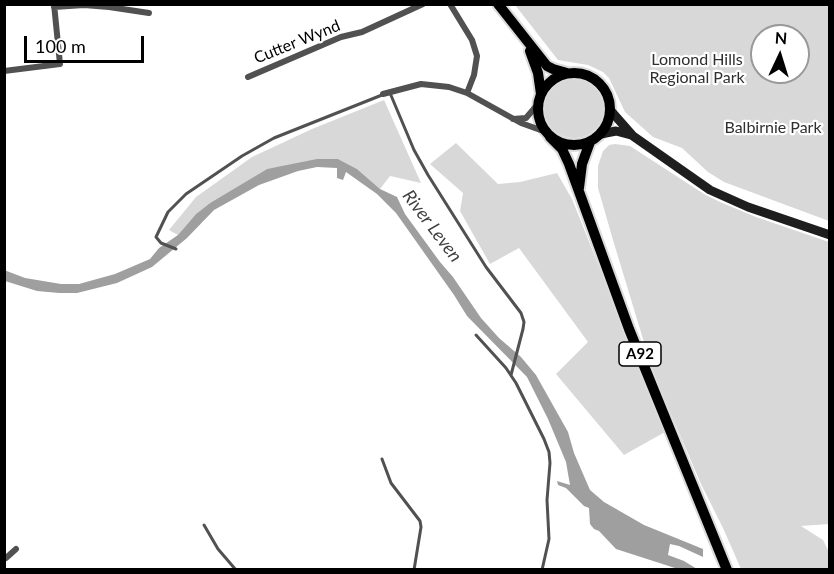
<!DOCTYPE html>
<style>
body{margin:0}
#map{position:relative;width:834px;height:574px;overflow:hidden;background:#fff;font-family:Lato,sans-serif}
canvas{display:block}
.frame{position:absolute;inset:0;border:6px solid #000;pointer-events:none}
.north{position:absolute;left:750px;top:24px;width:60px;height:60px;box-sizing:border-box;background:#fff;border:2px solid #999;border-radius:50%;rotate:4deg;font-size:16px;font-weight:700;line-height:24px;text-align:center;color:#000}
.north::after{content:'';display:block;margin:auto;width:21px;height:27px;background:#000;clip-path:polygon(50% 0,100% 100%,50% 72%,0 100%)}
.scale{position:absolute;left:24px;top:36px;width:120px;height:27px;box-sizing:border-box;border:3px solid #000;border-top:0;padding-left:8px;font-size:18px;line-height:21px;white-space:nowrap;color:#000;-webkit-text-stroke:4px #fff;paint-order:stroke}
</style>
<div id="map">
<canvas width="834" height="574"></canvas>
<div class="frame"></div>
<div class="north">N</div>
<div class="scale">100 m</div>
</div>
<script>
const ctx = document.querySelector('canvas').getContext('2d');
ctx.lineJoin = 'round';
function fillPath(path, color) {
  ctx.fillStyle = color;
  ctx.fill(path, 'evenodd');
}
function poly(rows) {
  const path = new Path2D();
  for (const r of rows) {
    if (r.length === 3) {
      path.moveTo(r[0] + r[2], r[1]);
      path.arc(r[0], r[1], r[2], 0, 2 * Math.PI);
      continue;
    }
    path.moveTo(r[0], r[1]);
    for (let i = 2; i < r.length; i += 2) path.lineTo(r[i], r[i + 1]);
  }
  return path;
}
function stroke(path, color, width, dash) {
  ctx.strokeStyle = color;
  ctx.lineWidth = width;
  ctx.lineCap = dash ? 'butt' : 'round';
  ctx.setLineDash(dash || []);
  ctx.stroke(path);
}
function write(font, color, halo, rows, align = 'center') {
  ctx.font = font + ' Lato,sans-serif';
  ctx.lineWidth = 4.5;
  ctx.setLineDash([]);
  ctx.textBaseline = 'middle';
  ctx.strokeStyle = halo;
  ctx.fillStyle = color;
  for (const [text, x, y, turn = 0] of rows) {
    ctx.save();
    ctx.translate(x, y);
    ctx.rotate((+turn || 0) * Math.PI / 180);
    ctx.textAlign = isNaN(turn) ? turn : align;
    if (halo) ctx.strokeText(text, 0, 0);
    ctx.fillText(text, 0, 0);
    ctx.restore();
  }
}
const green = poly([
 [515,5,829,5,829,221,724,182,708,172,682,148,653,137,625,112,609,78,603,72,588,65,558,60],
 [762,36,798,36,798,72,762,72],
 [574,108,30],
 [384,100,421,183,390,176,380,189,357,169,338,159,267,169,210,203,196,214,178,235,169,230,196,197,252,157,312,129],
 [456,143,498,184,520,182,557,173,572,199,665,432,624,455,556,374,588,342,519,248,490,264,460,211,463,193,430,164],
 [615,144,630,146,704,194,720,202,756,217,829,242,829,524,801,526,823,540,829,552,829,569,741,569,723,528,701,484,653,372,613,240,598,188,598,166,603,151,609,145]
]);
const water = poly([
 [317,159,338,159,357,169,380,189,397,197,405,214,440,262,453,277,481,318,499,338,521,357,536,375,568,432,574,453,590,490,604,502,644,525,703,549,703,557,679,546,670,544,668,555,684,561,697,569,678,569,616,549,599,531,594,529,590,524,589,508,584,506,566,488,558,485,557,481,570,485,566,462,548,419,527,377,467,316,454,295,396,213,377,194,346,172,343,180,337,178,337,168,317,167,298,171,259,185,214,210,187,238,152,267,117,283,77,293,59,293,37,291,5,281,4,270,25,278,61,284,79,284,115,274,150,259,159,248,178,235,196,214,210,203,267,169]
]);
const service = poly([
 [390,93,414,150,428,175,486,267,521,313,524,322,523,329,511,375],
 [176,249,161,243,156,237,168,212,186,194,242,156,274,138,382,95],
 [476,335,506,368,516,383,544,439,549,452,550,463,547,500,549,539,542,570],
 [382,459,391,483,420,521,421,527,414,570],
 [204,525,218,549,236,570]
]);
const minor = poly([
 [450,4,472,40,477,56,474,75,467,93],
 [54,7,84,5,109,7,149,13],
 [4,71,60,64,54,4],
 [248,77,341,37,362,32,423,4],
 [383,94,421,84,449,87,467,93,521,123,546,132],
 [513,119,526,118,538,104],
 [6,558,16,549]
]);
const secondary = poly([
 [611,111,633,136,710,190,748,207,830,235],
 [601,134,616,131,631,135]
]);
const trunk = poly([
 [498,4,547,66,553,69,567,73],
 [530,51,538,73,541,94],
 [574,109,36],
 [550,137,562,149,569,164,629,329,727,570],
 [579,188,582,164,590,142]
]);
const shields = [
 [640,354,42]
];
const shieldNames = [
 ["A92",640,354]
];
const streetNames = [
 ["Cutter Wynd",297,42,-22]
];
const parkNames = [
 ["Lomond Hills",697,60],
 ["Regional Park",697,78],
 ["Balbirnie Park",773,128]
];
const waterNames = [
 ["River Leven",432,226,53]
];
fillPath(green, '#d8d8d8');
fillPath(water, '#9f9f9f');
stroke(trunk, '#dbdbdb', 14);
stroke(service, '#515151', 3);
stroke(minor, '#515151', 6);
stroke(secondary, '#1e1e1e', 9);
stroke(trunk, '#000', 10);
for (const [x, y, w] of shields) {
  const box = new Path2D();
  box.roundRect(x - w / 2, y - 12, w, 24, 4.5);
  ctx.fillStyle = '#fff';
  ctx.fill(box);
  stroke(box, '#000', 1.5);
}
write('bold 15px', '#000', null, shieldNames);
write('16px', '#000', '#fff', streetNames);
write('16px', '#2f2f2f', '#fff', parkNames);
write('italic 18px', '#404040', '#fff', waterNames);
</script>
